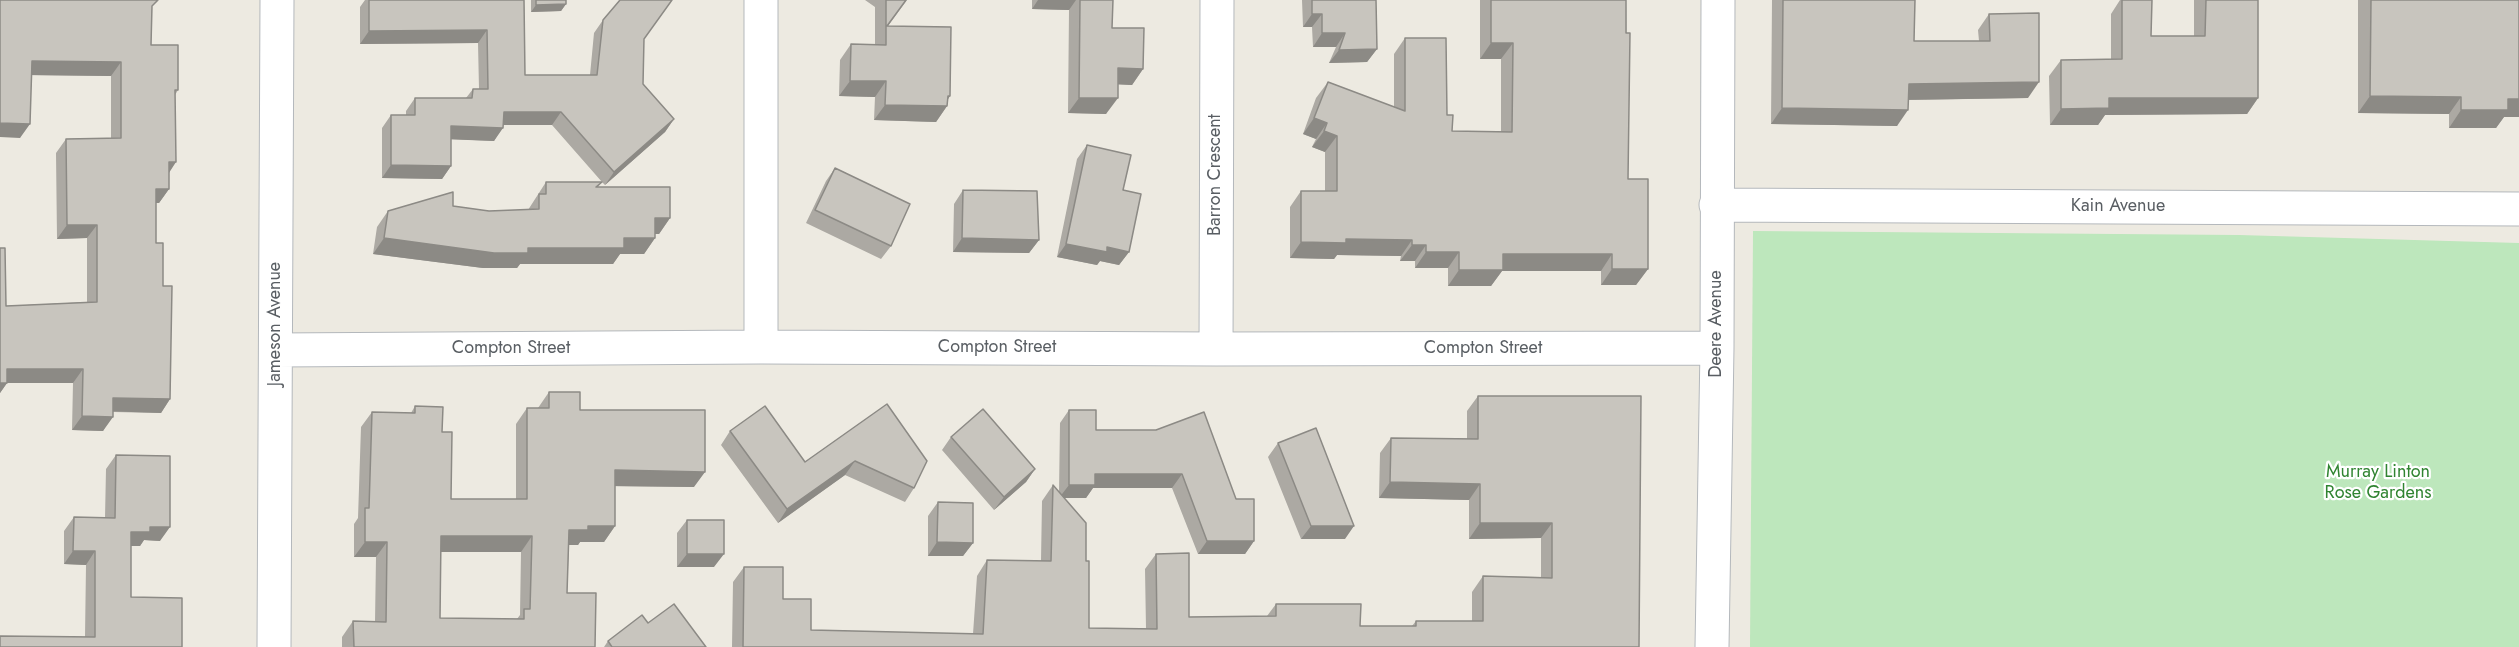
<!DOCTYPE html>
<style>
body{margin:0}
canvas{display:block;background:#edeae1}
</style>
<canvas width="2519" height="647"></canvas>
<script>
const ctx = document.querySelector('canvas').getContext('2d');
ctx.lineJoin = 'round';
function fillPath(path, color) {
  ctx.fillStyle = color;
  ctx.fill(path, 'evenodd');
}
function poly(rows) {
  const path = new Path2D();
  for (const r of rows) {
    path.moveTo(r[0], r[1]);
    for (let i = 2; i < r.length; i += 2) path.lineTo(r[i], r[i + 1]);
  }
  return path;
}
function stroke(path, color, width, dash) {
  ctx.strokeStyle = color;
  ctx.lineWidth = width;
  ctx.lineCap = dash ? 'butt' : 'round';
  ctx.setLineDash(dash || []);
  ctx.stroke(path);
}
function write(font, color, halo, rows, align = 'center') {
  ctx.font = font + ' Jost,sans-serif';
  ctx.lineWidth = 4.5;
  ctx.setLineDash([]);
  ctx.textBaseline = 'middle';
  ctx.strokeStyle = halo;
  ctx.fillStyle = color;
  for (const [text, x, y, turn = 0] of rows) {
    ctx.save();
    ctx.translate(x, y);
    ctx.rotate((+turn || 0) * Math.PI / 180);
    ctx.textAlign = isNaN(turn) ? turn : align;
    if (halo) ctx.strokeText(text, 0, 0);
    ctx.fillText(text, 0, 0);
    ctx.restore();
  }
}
const green = poly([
 [1753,231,2239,235,2519,243,2519,647,1750,647]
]);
const minor = poly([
 [761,0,761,347],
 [1716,205,2519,209],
 [1216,349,1217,0],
 [276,350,761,347,1216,349,1717,348],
 [274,647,277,0],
 [1712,647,1717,348,1718,0]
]);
const wall = poly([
 [0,0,152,9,151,45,178,90,175,95,169,173,169,189,159,203,156,203,156,243,163,286,170,399,161,413,113,412,103,431,72,430,73,383,7,383,0,393,0,248,6,306,87,302,87,238,57,239,56,153,66,139,111,138,111,76,32,75,20,138],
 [365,0,524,0,525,75,590,75,594,33,603,20,644,39,643,84,674,119,665,132,605,185,602,182,598,187,670,218,659,234,655,234,655,238,644,254,620,254,613,264,520,264,517,268,483,268,373,254,377,227,388,211,453,206,489,211,528,210,546,182,602,182,552,125,503,125,494,141,451,139,451,166,442,179,382,178,382,128,391,115,406,115,406,111,415,98,466,98,473,89,479,89,478,43,360,44,360,7],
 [531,0,566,0,566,4,561,11,531,12],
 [865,0,907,0,888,26,950,96,948,99,947,106,936,122,874,120,875,97,839,96,840,60,851,44,875,45,875,7],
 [1032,0,1113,0,1112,28,1143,69,1132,85,1118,84,1106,114,1068,113,1069,10,1032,9],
 [1302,0,1376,0,1377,49,1367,62,1329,63,1336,47,1313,47,1312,27,1303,27],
 [1480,0,1626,0,1628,179,1648,269,1636,285,1601,285,1601,271,1502,271,1491,286,1448,286,1448,268,1415,268,1415,261,1400,261,1401,256,1337,255,1334,259,1290,258,1290,207,1301,191,1325,191,1325,152,1312,147,1316,139,1303,134,1316,98,1328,82,1394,107,1394,54,1405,38,1447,115,1452,131,1501,132,1501,59,1480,59],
 [1772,0,1915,0,1914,41,1979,41,1978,30,1989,14,2028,98,1908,100,1897,126,1771,124],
 [2120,0,2152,0,2151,36,2194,36,2194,0,2258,0,2258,98,2247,114,2105,115,2098,125,2050,125,2049,76,2061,60,2111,59,2111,14],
 [2358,0,2519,0,2519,117,2504,117,2496,128,2449,128,2449,114,2358,113],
 [1087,145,1123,190,1129,252,1119,265,1100,261,1097,265,1057,257,1077,159],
 [835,168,891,246,881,259,806,223,826,181],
 [963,190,1039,240,1029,253,953,252,954,204],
 [549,392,580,410,694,487,615,486,615,526,604,542,580,542,578,545,569,545,567,593,595,647,342,647,342,637,353,621,375,622,376,557,354,557,354,524,358,518,361,427,372,412,411,413,415,406,442,432,451,499,516,499,516,424,527,408,538,408],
 [441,552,521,552,520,615,517,619,440,618],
 [1478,396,1639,647,732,647,733,582,744,567,783,599,811,630,973,634,977,576,987,560,1041,561,1042,501,1053,485,1059,493,1060,423,1069,410,1096,430,1236,499,1254,541,1245,554,1198,554,1172,488,1093,488,1086,498,1064,498,1086,561,1089,628,1146,629,1145,569,1156,554,1189,617,1267,616,1276,604,1360,626,1412,626,1416,621,1472,621,1472,592,1483,576,1541,577,1541,538,1469,539,1469,500,1379,498,1380,453,1391,438,1467,439,1467,411],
 [887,404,914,488,905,502,845,475,778,523,721,445,730,431,805,462],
 [951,437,1035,469,1026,482,994,510,942,450],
 [1278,443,1345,539,1301,539,1268,457],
 [116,455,160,541,144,540,140,546,131,546,131,597,182,647,85,637,86,565,64,564,64,531,74,517,105,518,106,469],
 [938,502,973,543,963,556,928,556,928,516],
 [687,520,714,567,677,567,677,533],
 [648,623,706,647,604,647,608,641]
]);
const shadedWall = poly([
 [1038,0,1076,0,1069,10,1032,9],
 [566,4,561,11,531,12,536,5],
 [1312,14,1322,14,1312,27,1303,27],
 [487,30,478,43,360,44,369,31],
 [1322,33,1345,33,1336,47,1313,47],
 [1491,43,1513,43,1501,59,1480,59],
 [1377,49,1367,62,1329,63,1339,50],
 [32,61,121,62,111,76,23,75],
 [1118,68,1143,69,1132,85,1107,84],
 [850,81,886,81,875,97,839,96],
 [2039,82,2028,98,1898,100,1909,84],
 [950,96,943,106,947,106,936,122,874,120,885,105],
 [2370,96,2461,97,2449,114,2358,113],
 [1079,98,1118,98,1106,114,1068,113],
 [2109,98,2258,98,2247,114,2105,115,2098,125,2050,125,2061,109],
 [2508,99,2519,99,2519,117,2504,117,2496,128,2449,128,2461,110],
 [1782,108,1908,110,1897,126,1771,124],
 [504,112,561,112,552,125,495,125],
 [1314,118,1327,123,1316,139,1303,134],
 [674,119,665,132,605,185,614,172],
 [0,123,30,124,20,138,0,137],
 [451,126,503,128,494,141,442,139],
 [1324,131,1337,136,1325,152,1312,147],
 [169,162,176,162,167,176],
 [391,165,451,166,442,179,382,178],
 [156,189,169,189,159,203,146,203],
 [655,218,670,218,659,234,644,234],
 [67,225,97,225,87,238,57,239],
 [384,238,655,238,644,254,620,254,613,264,520,264,517,268,483,268,373,254],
 [962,238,1039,240,1029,253,953,252],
 [1346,239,1412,240,1401,256,1337,255,1334,259,1290,258,1301,242],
 [1066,244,1107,247,1129,252,1119,265,1100,261,1097,265,1057,257],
 [1412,245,1426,245,1415,261,1400,261],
 [1426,252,1459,252,1448,268,1415,268],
 [1503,254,1612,254,1601,271,1502,271,1491,286,1448,286,1459,270],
 [1612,269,1648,269,1636,285,1601,285],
 [7,369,83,369,73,383,0,383],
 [0,383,7,383,0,393],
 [113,398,170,399,161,413,103,411],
 [82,416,113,417,103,431,72,430],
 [855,461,845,475,778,523,787,509],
 [1035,469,1026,482,994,510,1004,497],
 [615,470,705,472,694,487,604,486],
 [1095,474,1182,474,1172,488,1093,488,1086,498,1059,498,1069,485],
 [1390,482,1480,484,1469,500,1379,498],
 [1480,523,1552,523,1541,538,1469,539],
 [588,526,615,526,604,542,580,542,578,545,558,545,569,530],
 [1311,526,1354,526,1345,539,1301,539],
 [150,527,170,527,160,541,144,540,140,546,121,546,131,532],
 [441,536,532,536,521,552,430,552],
 [1207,541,1254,541,1245,554,1198,554],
 [365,542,387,542,376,557,354,557],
 [937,542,973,543,963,556,928,556],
 [73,551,95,551,86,565,64,564],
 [687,554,724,554,714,567,677,567]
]);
const building = poly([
 [0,0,158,0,152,6,151,45,178,45,178,90,175,90,176,162,169,162,169,189,156,189,156,243,163,243,163,286,172,286,170,399,113,398,113,417,82,416,83,369,7,369,7,383,0,383,0,248,5,248,6,306,97,302,97,225,67,225,66,139,121,138,121,62,32,61,30,124,0,123,0,0],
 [369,0,524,0,525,75,597,75,603,20,620,0,672,0,644,39,643,84,674,119,614,172,561,112,504,112,503,128,451,126,451,166,391,165,391,115,415,115,415,98,472,98,473,89,488,89,487,30,369,31,369,0],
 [536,0,566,0,566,4,536,5,536,0],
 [886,0,906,0,887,26,951,27,950,96,948,96,947,106,885,105,886,81,850,81,851,44,886,45,886,0],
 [1080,0,1113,0,1112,28,1144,28,1143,69,1118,68,1118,98,1079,98,1080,0],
 [1312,0,1376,0,1377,49,1339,50,1345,33,1322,33,1322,14,1312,14,1312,0],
 [1491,0,1626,0,1626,33,1630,33,1628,179,1648,179,1648,269,1612,269,1612,254,1503,254,1503,270,1459,270,1459,252,1426,252,1426,245,1412,245,1412,240,1346,239,1346,243,1301,242,1301,191,1337,191,1337,136,1324,131,1327,123,1314,118,1328,82,1405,111,1405,38,1446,38,1447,115,1453,115,1452,131,1512,132,1513,43,1491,43,1491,0],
 [1783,0,1915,0,1914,41,1990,41,1989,14,2039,13,2039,82,1909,84,1908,110,1782,108,1783,0],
 [2122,0,2152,0,2151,36,2205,36,2206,0,2258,0,2258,98,2109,98,2109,108,2061,109,2061,60,2122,59,2122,0],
 [2371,0,2519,0,2519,99,2508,99,2508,110,2461,110,2461,97,2370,96,2371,0],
 [1087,145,1131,155,1123,190,1141,194,1129,252,1107,247,1107,252,1066,244,1087,145],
 [835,168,910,204,891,246,815,210,835,168],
 [546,182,602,182,596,187,670,187,670,218,655,218,655,238,624,238,624,248,528,248,528,253,494,253,384,238,388,211,453,192,453,206,489,211,539,209,539,194,546,194,546,182],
 [963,190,1037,191,1039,240,962,238,963,190],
 [549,392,580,392,580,410,705,410,705,472,615,470,615,526,588,526,588,530,569,530,567,593,596,593,595,647,354,647,353,621,386,622,387,542,365,542,365,508,369,508,372,412,415,413,415,406,443,407,442,432,452,432,451,499,527,499,527,408,549,408,549,392],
 [441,536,532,536,530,609,524,609,524,619,440,618,441,536],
 [1478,396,1641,396,1639,647,743,647,744,567,783,567,783,599,811,599,811,630,983,634,987,560,1051,561,1053,485,1086,523,1086,561,1089,561,1089,628,1157,629,1156,554,1189,553,1189,617,1276,616,1276,604,1361,604,1360,626,1416,626,1416,621,1483,621,1483,576,1552,578,1552,523,1480,523,1480,484,1390,482,1391,438,1478,439,1478,396],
 [887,404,927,461,914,488,855,461,787,509,730,431,765,406,805,462,887,404],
 [983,409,1035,469,1004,497,951,437,983,409],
 [1069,410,1096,410,1096,430,1156,430,1204,412,1236,499,1254,499,1254,541,1207,541,1182,474,1095,474,1095,485,1069,485,1069,410],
 [1316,428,1354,526,1311,526,1278,443,1316,428],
 [116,455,170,456,170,527,150,527,150,532,131,532,131,597,182,598,182,647,0,647,0,636,95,637,95,551,73,551,74,517,115,518,116,455],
 [938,502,973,503,973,543,937,542,938,502],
 [687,520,724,520,724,554,687,554,687,520],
 [674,604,706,647,612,647,608,641,642,615,648,623,674,604]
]);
const streetNames = [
 ["Barron Crescent",1216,175,-90],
 ["Kain Avenue",2118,207],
 ["Jameson Avenue",276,324,-90],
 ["Deere Avenue",1717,324,-90],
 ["Compton Street",997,348],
 ["Compton Street",511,349],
 ["Compton Street",1483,349]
];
const parkNames = [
 ["Murray Linton",2378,473],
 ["Rose Gardens",2378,494]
];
fillPath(green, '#bde7bc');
stroke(minor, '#b4b8bc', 35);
stroke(minor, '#fff', 33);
fillPath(wall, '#aca9a3');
fillPath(shadedWall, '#8c8a85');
fillPath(building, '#c8c5be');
stroke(building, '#8c8a85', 1.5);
write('18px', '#595e63', '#fff', streetNames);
write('18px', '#308431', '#fff', parkNames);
</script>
